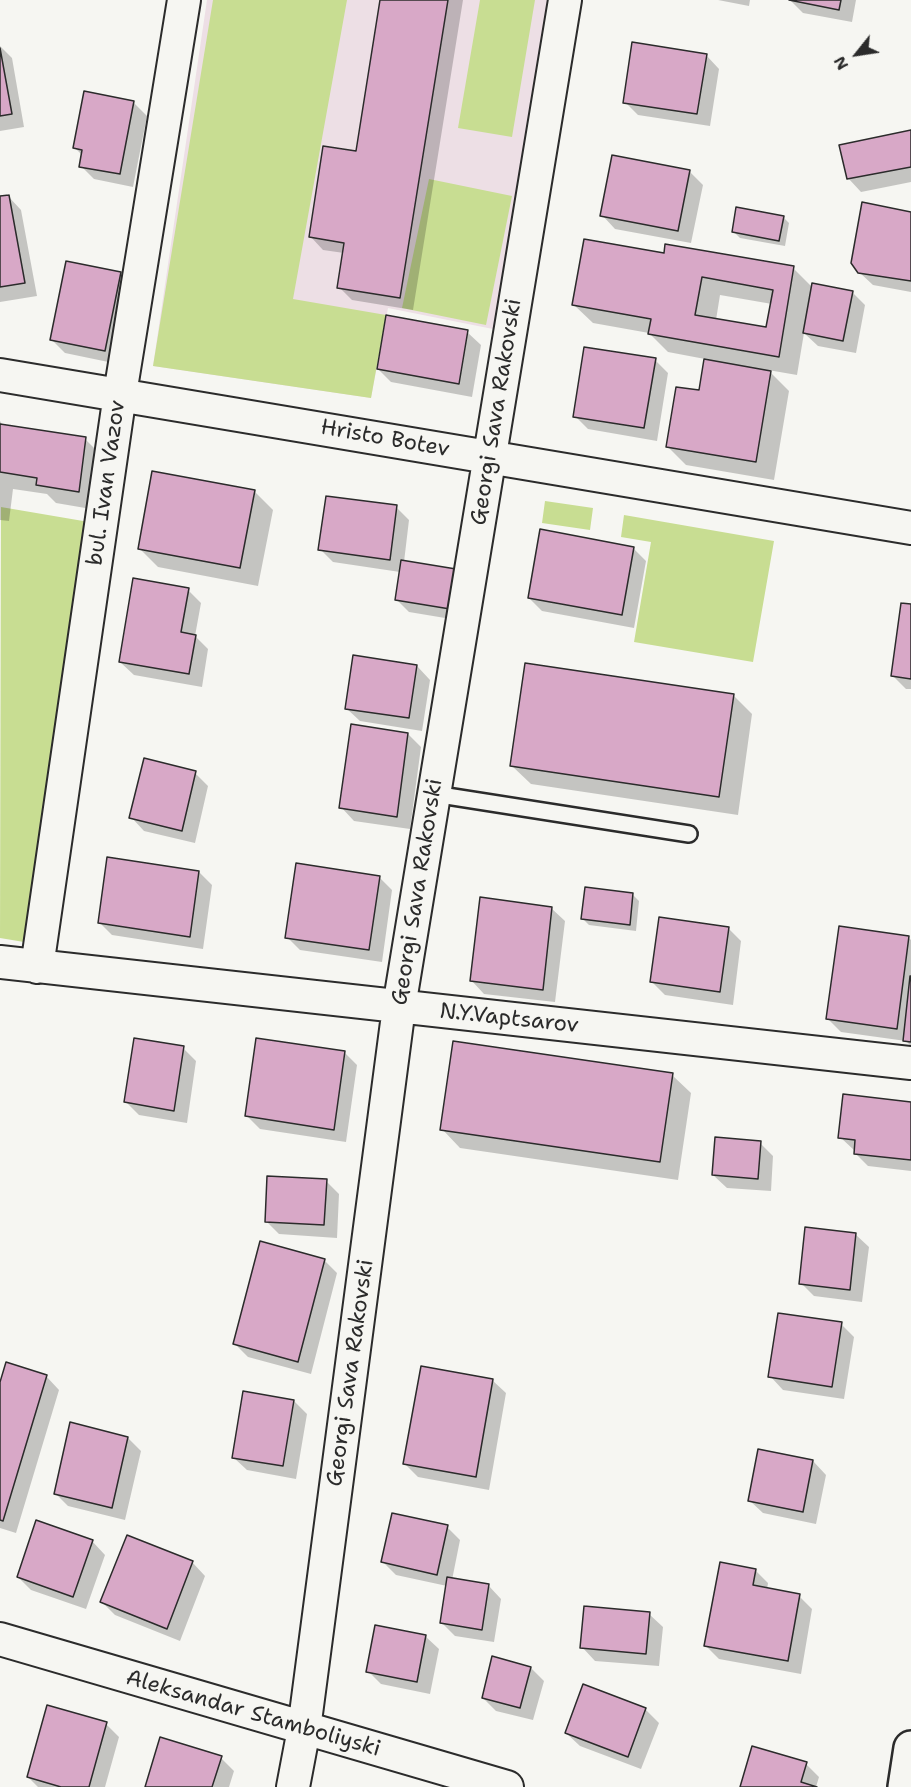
<!DOCTYPE html>
<style>
body{margin:0}
#map{position:relative;width:911px;height:1787px;overflow:hidden;background:#f6f6f2;font-family:"Shantell Sans",sans-serif}
canvas{display:block}
.north{position:absolute;left:827px;top:24px;width:60px;height:60px;-webkit-text-stroke:4px #f6f6f2;paint-order:stroke;rotate:240deg;font-size:16px;font-weight:700;line-height:24px;text-align:center;color:#2b2b2b}
.north::after{content:'';display:block;margin:auto;width:21px;height:27px;background:#2b2b2b;clip-path:polygon(50% 0,100% 100%,50% 72%,0 100%)}
</style>
<div id="map">
<canvas width="911" height="1787"></canvas>
<div class="north">N</div>
</div>
<script>
const ctx = document.querySelector('canvas').getContext('2d');
ctx.lineJoin = 'round';
function fillPath(path, color) {
  ctx.fillStyle = color;
  ctx.fill(path, 'evenodd');
}
function poly(rows) {
  const path = new Path2D();
  for (const r of rows) {
    path.moveTo(r[0], r[1]);
    for (let i = 2; i < r.length; i += 2) path.lineTo(r[i], r[i + 1]);
  }
  return path;
}
function stroke(path, color, width, dash) {
  ctx.strokeStyle = color;
  ctx.lineWidth = width;
  ctx.lineCap = dash ? 'butt' : 'round';
  ctx.setLineDash(dash || []);
  ctx.stroke(path);
}
function write(font, color, halo, rows, align = 'center') {
  ctx.font = font + ' "Shantell Sans",sans-serif';
  ctx.lineWidth = 6;
  ctx.setLineDash([]);
  ctx.textBaseline = 'middle';
  ctx.strokeStyle = halo;
  ctx.fillStyle = color;
  for (const [text, x, y, turn = 0] of rows) {
    ctx.save();
    ctx.translate(x, y);
    ctx.rotate((+turn || 0) * Math.PI / 180);
    ctx.textAlign = isNaN(turn) ? turn : align;
    if (halo) ctx.strokeText(text, 0, 0);
    ctx.fillText(text, 0, 0);
    ctx.restore();
  }
}
const built = poly([
 [207,0,552,0,498,330,388,308,371,398,153,366]
]);
const green = poly([
 [213,0,347,0,293,299,386,315,371,398,153,366],
 [480,0,535,0,512,137,458,128],
 [429,179,512,196,486,325,402,308],
 [545,501,593,508,590,530,542,523],
 [1,507,89,522,24,942,0,938],
 [624,515,774,541,753,662,634,642,651,542,621,537]
]);
const shadow = poly([
 [382,0,463,0,413,310,352,300,339,287,344,253,323,250,310,236,357,153],
 [718,0,750,0,749,6],
 [790,0,856,0,852,22,803,13],
 [0,46,12,58,24,127,0,131],
 [706,55,719,69,710,126,638,115,625,102],
 [133,102,147,116,133,187,94,179,81,166,83,156,75,148],
 [911,132,911,182,861,192,848,178],
 [613,156,690,172,703,185,691,243,615,229,602,215],
 [8,196,21,210,37,296,0,302,0,198],
 [911,213,911,292,873,285,859,272],
 [783,217,789,223,785,246,740,238,733,231],
 [665,255,793,268,813,288,852,292,865,305,856,353,818,346,804,333,797,375,768,370,789,391,774,480,686,465,668,447,700,392,705,359,668,352,649,333,593,323,574,305],
 [720,295,772,304,767,329,716,320],
 [120,273,133,286,118,364,65,353,52,340],
 [467,332,481,345,472,397,391,382,378,369],
 [655,360,668,373,657,441,588,429,575,416],
 [0,421,4,427,85,439,104,458,97,510,56,503,47,494,13,489,9,521,0,520],
 [254,491,273,510,258,586,158,567,139,548],
 [396,507,409,520,404,562,463,621,409,612,396,599,400,572,333,562,320,549],
 [633,548,646,561,634,628,542,611,529,598],
 [188,590,201,603,195,636,208,649,202,687,134,675,120,662],
 [911,606,911,689,906,689,893,676],
 [417,666,430,680,422,731,360,721,346,708],
 [733,695,752,714,738,815,531,784,512,766],
 [408,734,421,747,410,829,354,821,341,807],
 [195,773,208,786,195,843,144,831,131,817],
 [199,872,212,885,203,949,112,935,99,922],
 [379,877,392,890,382,962,300,950,287,937],
 [632,894,639,901,636,931,589,925,583,919],
 [551,908,565,921,555,1002,484,994,471,980],
 [728,928,741,941,733,1005,665,995,652,982],
 [908,937,911,940,911,1046,906,1041,841,1032,828,1019],
 [183,1048,196,1061,187,1123,139,1115,126,1102],
 [344,1052,357,1065,346,1142,260,1129,247,1116],
 [672,1075,691,1093,678,1180,460,1148,442,1129],
 [911,1103,911,1171,868,1166,855,1153,855,1151,840,1137],
 [760,1143,773,1156,771,1191,727,1188,713,1175],
 [326,1181,339,1194,337,1238,279,1234,266,1221],
 [855,1234,869,1247,862,1302,814,1296,801,1283],
 [324,1260,337,1273,311,1374,248,1357,235,1344],
 [841,1324,854,1337,844,1399,783,1390,770,1376],
 [46,1376,59,1390,16,1533,0,1528,0,1387],
 [492,1380,506,1393,489,1490,418,1477,405,1464],
 [294,1401,307,1414,296,1479,247,1470,233,1457],
 [128,1438,141,1451,125,1520,68,1506,55,1493],
 [813,1461,826,1475,816,1524,763,1513,749,1500],
 [447,1527,460,1540,452,1580,488,1585,501,1599,494,1642,455,1636,442,1623,447,1586,396,1575,383,1562],
 [92,1541,105,1555,86,1609,31,1590,18,1577],
 [192,1562,205,1576,180,1641,115,1615,102,1602],
 [755,1570,768,1583,767,1590,799,1596,812,1609,801,1674,719,1659,706,1646],
 [649,1614,663,1627,659,1666,595,1661,582,1647],
 [425,1636,439,1649,430,1694,381,1684,368,1671],
 [531,1668,544,1681,533,1720,496,1711,483,1698],
 [584,1686,646,1710,659,1723,641,1769,580,1746,566,1733],
 [106,1724,119,1737,105,1787,38,1787,28,1777],
 [221,1758,234,1771,229,1787,146,1787],
 [806,1764,819,1777,816,1787,741,1787]
]);
const building = poly([
 [380,0,448,0,400,298,337,288,344,243,309,237,323,146,356,151,380,0],
 [789,0,841,0,839,10,789,0],
 [632,42,707,54,697,114,623,103,632,42],
 [0,48,12,114,0,116,0,48],
 [84,91,134,101,120,174,79,167,82,150,73,148,84,91],
 [911,130,911,167,847,179,839,145,911,130],
 [612,155,690,170,678,231,600,216,612,155],
 [9,195,25,283,0,287,0,196,9,195],
 [862,202,911,212,911,281,858,273,851,263,862,202],
 [736,207,784,216,779,241,732,232,736,207],
 [584,239,664,253,665,244,794,266,779,357,648,334,651,319,572,305,584,239],
 [702,277,773,290,766,327,695,315,702,277],
 [66,261,121,272,105,351,50,340,66,261],
 [812,283,853,291,843,341,803,333,812,283],
 [386,315,468,330,459,384,377,369,386,315],
 [584,347,656,358,644,428,573,417,584,347],
 [704,359,771,371,756,462,666,447,676,387,699,390,704,359],
 [0,424,86,437,79,492,36,485,37,478,0,472,0,424],
 [152,471,255,490,240,568,138,549,152,471],
 [326,496,397,505,390,560,318,550,326,496],
 [540,529,634,547,622,615,528,598,540,529],
 [401,560,456,569,450,609,395,600,401,560],
 [133,578,189,588,181,632,196,635,189,674,119,662,133,578],
 [901,603,911,604,911,679,891,676,901,603],
 [353,655,417,665,409,718,345,709,353,655],
 [525,663,734,694,719,797,510,766,525,663],
 [351,724,408,733,397,817,339,808,351,724],
 [144,758,196,771,182,831,129,818,144,758],
 [107,857,199,871,190,937,98,923,107,857],
 [296,863,380,876,369,950,285,938,296,863],
 [585,887,633,893,630,925,581,919,585,887],
 [480,897,552,907,543,990,470,981,480,897],
 [659,917,729,927,720,992,650,982,659,917],
 [839,926,909,936,897,1029,826,1019,839,926],
 [910,976,911,976,911,1042,903,1041,910,976],
 [134,1038,184,1046,174,1111,124,1102,134,1038],
 [256,1038,345,1051,334,1130,245,1116,256,1038],
 [453,1041,673,1073,660,1162,440,1130,453,1041],
 [843,1094,911,1102,911,1160,854,1154,855,1140,838,1138,843,1094],
 [715,1137,761,1141,758,1179,712,1175,715,1137],
 [267,1176,327,1179,324,1225,265,1222,267,1176],
 [805,1227,856,1233,850,1290,799,1284,805,1227],
 [260,1241,325,1259,298,1362,233,1344,260,1241],
 [778,1313,842,1322,832,1387,768,1377,778,1313],
 [6,1362,47,1375,3,1521,0,1520,0,1382,6,1362],
 [421,1366,493,1379,476,1477,403,1464,421,1366],
 [243,1391,294,1400,283,1466,232,1458,243,1391],
 [70,1422,128,1437,112,1508,54,1494,70,1422],
 [758,1449,813,1460,803,1512,748,1501,758,1449],
 [392,1513,448,1525,437,1575,381,1562,392,1513],
 [36,1520,93,1540,73,1597,17,1577,36,1520],
 [127,1535,193,1561,167,1629,100,1602,127,1535],
 [720,1562,756,1569,753,1585,800,1594,788,1661,704,1646,720,1562],
 [447,1577,489,1584,482,1630,440,1623,447,1577],
 [584,1606,650,1612,646,1654,580,1648,584,1606],
 [375,1625,426,1635,417,1682,366,1672,375,1625],
 [492,1656,531,1667,520,1708,482,1698,492,1656],
 [583,1684,646,1708,628,1757,565,1733,583,1684],
 [47,1705,107,1722,89,1787,61,1787,27,1777,47,1705],
 [160,1737,222,1756,212,1787,145,1787,160,1737],
 [752,1746,807,1762,801,1782,817,1787,740,1787,752,1746]
]);
const lane = poly([
 [434,794,689,834]
]);
const street = poly([
 [0,375,911,528],
 [0,962,911,1063],
 [37,967,120,394,184,0],
 [0,1639,507,1787],
 [293,1787,304,1729,399,1007,565,0]
]);
const secondary = poly([
 [905,1787,911,1748]
]);
const streetNames = [
 ["Georgi Sava Rakovski",497,412,-81],
 ["Hristo Botev",385,439,10],
 ["bul. Ivan Vazov",107,483,-82],
 ["Georgi Sava Rakovski",418,892,-81],
 ["N.Y.Vaptsarov",509,1019,6],
 ["Georgi Sava Rakovski",351,1373,-82],
 ["Aleksandar Stamboliyski",253,1714,16]
];
fillPath(built, '#eddfe5');
fillPath(green, '#c8dd92');
fillPath(shadow, '#0003');
fillPath(building, '#d8a8c7');
stroke(building, '#2b2b2b', 1.5);
stroke(lane, '#2b2b2b', 20);
stroke(street, '#2b2b2b', 36);
stroke(secondary, '#2b2b2b', 38);
stroke(lane, '#f6f6f2', 15);
stroke(street, '#f6f6f2', 32);
stroke(secondary, '#f6f6f2', 33);
write('22px', '#2b2b2b', '#f6f6f2', streetNames);
</script>
